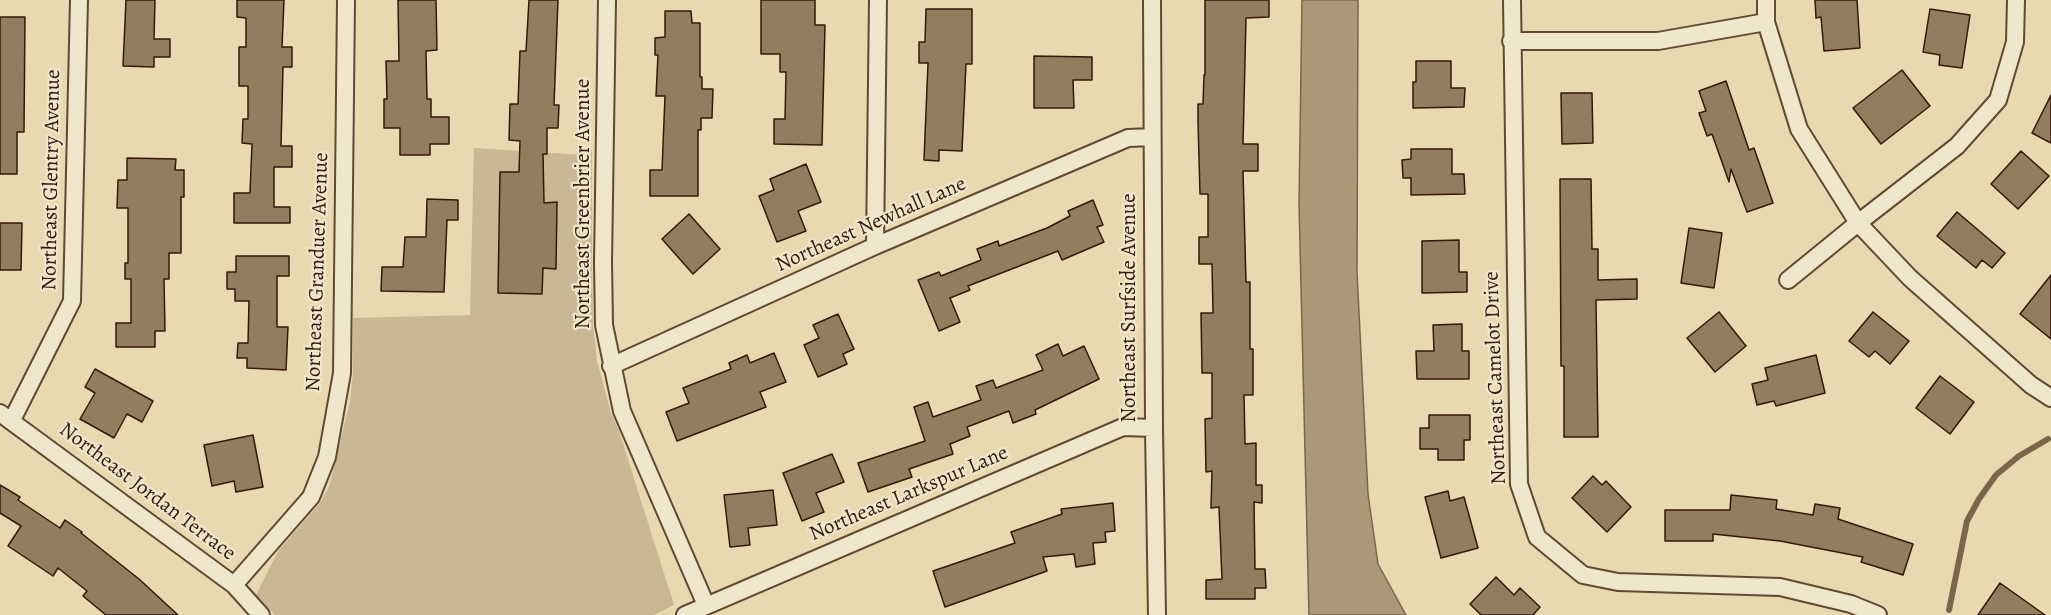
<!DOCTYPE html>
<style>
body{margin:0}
canvas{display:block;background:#e8d9b0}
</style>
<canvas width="2051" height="615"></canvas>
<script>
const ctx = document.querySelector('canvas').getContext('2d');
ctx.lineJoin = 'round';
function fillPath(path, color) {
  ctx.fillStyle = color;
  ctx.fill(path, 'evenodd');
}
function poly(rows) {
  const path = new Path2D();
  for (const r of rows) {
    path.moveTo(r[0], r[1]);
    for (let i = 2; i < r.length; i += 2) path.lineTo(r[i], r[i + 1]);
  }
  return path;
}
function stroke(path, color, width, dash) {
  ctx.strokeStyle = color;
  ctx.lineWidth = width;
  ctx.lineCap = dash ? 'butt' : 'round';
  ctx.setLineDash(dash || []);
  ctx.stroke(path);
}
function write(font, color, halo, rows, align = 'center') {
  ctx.font = font + ' Alegreya,serif';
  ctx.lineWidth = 4.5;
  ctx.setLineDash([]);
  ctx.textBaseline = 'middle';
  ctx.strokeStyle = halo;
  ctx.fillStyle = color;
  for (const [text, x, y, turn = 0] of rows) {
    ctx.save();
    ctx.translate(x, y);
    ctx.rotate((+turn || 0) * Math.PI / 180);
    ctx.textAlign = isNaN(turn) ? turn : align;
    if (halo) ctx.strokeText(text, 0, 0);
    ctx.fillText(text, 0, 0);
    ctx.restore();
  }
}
const green = poly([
 [474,148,583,155,592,149,592,262,593,325,597,361,611,413,619,431,674,605,654,615,275,615,256,595,278,551,320,503,329,487,350,402,353,373,353,318,470,315]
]);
const water = poly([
 [1302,0,1358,0,1357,272,1368,494,1378,564,1406,615,1309,615,1299,204,1302,0]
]);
const stream = poly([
 [1949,610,1967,521,1979,499,1996,475,2019,456,2048,439]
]);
const building = poly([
 [126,0,155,0,154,39,170,39,170,57,154,57,154,67,123,66,126,0],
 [237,0,284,0,282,47,292,47,292,67,283,67,281,146,292,146,292,167,274,167,274,207,290,207,290,223,234,223,234,193,250,193,252,144,242,143,243,119,248,119,248,86,239,86,239,47,246,47,246,18,237,17,237,0],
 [398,0,436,0,437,50,426,51,427,99,431,99,431,117,449,117,449,144,430,144,430,155,400,155,400,128,384,128,384,99,387,99,386,61,399,61,398,0],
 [529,0,558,0,554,105,559,105,558,128,547,128,547,154,543,154,544,203,557,202,556,269,543,268,542,294,498,293,500,172,519,172,520,141,509,140,510,104,518,104,520,51,526,51,529,0],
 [761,0,815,0,815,25,825,25,822,145,774,144,774,119,785,119,786,72,780,72,780,54,761,54,761,0],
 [1205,0,1269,0,1269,17,1246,18,1243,144,1258,144,1258,171,1243,171,1246,282,1250,282,1250,349,1253,349,1253,395,1244,395,1245,444,1256,443,1256,485,1262,485,1262,503,1254,502,1255,569,1265,569,1266,588,1255,588,1255,599,1206,599,1206,580,1222,579,1219,507,1211,508,1212,471,1206,472,1205,419,1212,418,1212,373,1202,373,1201,313,1213,313,1212,264,1199,264,1199,237,1208,237,1208,194,1200,194,1198,122,1198,104,1203,104,1204,75,1205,75,1205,0],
 [1815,0,1857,0,1860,48,1824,51,1821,17,1816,18,1815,0],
 [926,9,972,9,972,64,966,64,962,151,939,150,939,161,924,160,928,63,919,63,919,42,925,42,926,9],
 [1930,9,1970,15,1962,68,1939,65,1940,55,1923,52,1930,9],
 [665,11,691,11,692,23,700,23,700,77,702,77,702,89,713,89,712,118,701,118,701,130,698,130,698,196,650,196,650,170,662,170,665,96,656,96,658,55,655,55,655,38,665,37,665,11],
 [0,17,25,17,24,132,17,132,17,174,0,174,0,17],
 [1034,56,1092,57,1092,80,1073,80,1074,108,1034,108,1034,56],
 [1416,61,1451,61,1451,88,1465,88,1464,107,1413,108,1413,82,1416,82,1416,61],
 [1902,70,1930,106,1881,144,1853,108,1902,70],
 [1726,81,1749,150,1754,148,1773,203,1747,212,1731,169,1729,182,1712,134,1707,136,1699,113,1706,111,1699,91,1726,81],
 [1561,93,1592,93,1593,143,1562,144,1561,93],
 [2051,95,2051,143,2032,133,2051,95],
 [1411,149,1452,149,1452,174,1464,174,1465,194,1411,195,1411,178,1403,178,1402,160,1411,159,1411,149],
 [2021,151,2049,176,2018,209,1991,184,2021,151],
 [127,158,176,159,175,170,184,170,184,197,181,197,181,253,169,253,169,279,164,279,165,331,155,331,155,347,116,347,116,323,131,323,131,279,125,279,125,263,128,263,128,208,117,208,118,180,127,180,127,158],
 [806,164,821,202,798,211,806,231,777,242,759,196,774,190,770,179,806,164],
 [1560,179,1591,179,1592,249,1598,249,1598,280,1637,279,1637,299,1596,300,1598,437,1564,437,1564,366,1561,366,1560,179],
 [427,199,458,200,458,220,447,220,444,292,381,291,382,267,403,267,405,237,426,237,427,199],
 [1093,200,1103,225,1097,227,1104,242,1062,260,1058,251,968,286,970,290,950,298,960,322,939,331,918,280,939,272,941,276,981,260,977,249,998,241,999,246,1047,228,1070,216,1068,211,1093,200],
 [1957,212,2005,253,1992,268,1982,260,1976,268,1937,236,1957,212],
 [689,214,720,249,693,274,662,239,689,214],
 [0,223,22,223,21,270,0,270,0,223],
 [1689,228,1722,233,1714,288,1681,283,1689,228],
 [1459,240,1459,272,1467,272,1467,292,1422,293,1422,241,1459,240],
 [236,256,289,256,289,276,277,276,277,327,288,327,286,370,247,368,247,358,237,358,238,343,248,343,249,301,235,301,235,289,227,289,227,272,236,272,236,256],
 [2051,275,2051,339,2020,314,2051,275],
 [1719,312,1746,346,1715,372,1687,338,1719,312],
 [1873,312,1909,341,1890,364,1875,351,1869,357,1849,341,1873,312],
 [838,314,854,349,843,354,847,364,818,377,804,345,819,338,813,325,838,314],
 [1462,324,1462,351,1469,351,1469,379,1417,379,1416,351,1434,351,1433,325,1462,324],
 [1058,344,1063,356,1084,346,1099,379,1035,410,1036,414,1013,423,1009,411,967,427,970,436,950,444,953,454,909,469,912,477,868,492,858,463,925,441,914,407,928,402,933,417,981,400,976,386,993,380,996,388,1043,370,1036,355,1058,344],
 [774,353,786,382,760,392,766,407,677,441,666,412,689,403,683,388,731,369,729,363,747,355,750,363,774,353],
 [1816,355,1825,393,1776,406,1774,401,1757,405,1752,384,1768,380,1765,368,1816,355],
 [95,369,153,401,142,422,127,414,114,438,80,419,95,393,85,387,95,369],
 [1940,376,1974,402,1950,434,1916,408,1940,376],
 [1429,415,1470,415,1470,440,1464,440,1464,460,1438,460,1438,449,1420,449,1420,428,1429,428,1429,415],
 [253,435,263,487,236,492,234,481,212,486,204,445,253,435],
 [832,454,844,482,816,493,824,512,802,521,783,473,832,454],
 [1593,476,1602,485,1606,481,1631,507,1607,532,1572,498,1593,476],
 [0,485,20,497,18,500,60,528,65,520,82,532,81,533,139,579,178,615,106,615,83,596,87,591,58,568,53,576,8,546,21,526,0,513,0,485],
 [773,490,777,525,748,528,750,545,730,547,724,495,773,490],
 [1448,491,1450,501,1464,497,1478,548,1441,558,1425,497,1448,491],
 [1731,495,1777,500,1776,509,1813,515,1815,504,1840,508,1838,519,1913,544,1903,575,1861,562,1863,557,1780,541,1713,534,1713,541,1665,541,1665,510,1730,510,1731,495],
 [1113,503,1115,531,1105,532,1106,542,1093,543,1095,564,1076,567,1074,554,1043,557,1047,571,945,607,933,571,1015,543,1011,532,1062,514,1061,509,1113,503],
 [1496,577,1514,595,1520,588,1540,607,1533,615,1481,615,1470,604,1496,577],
 [2000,583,2045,615,1978,615,2000,583]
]);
const minor = poly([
 [607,0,603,262,604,325,622,411,706,605],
 [1152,0,1154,428,1157,615],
 [1512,0,1519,484,1537,537,1583,575,1618,582,1780,587,1851,604,1878,615],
 [1766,0,1766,22,1799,129,1858,223,1910,278,2031,385,2051,398],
 [1511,41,1658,41,1766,22],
 [875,246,878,0],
 [1788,280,1858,223,1957,146,1998,100,2015,42,2016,0],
 [611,366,875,246,1128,138,1152,137],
 [0,413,234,585,261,615],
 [12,420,72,301,79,0],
 [234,585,311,497,327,457,342,373,346,0],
 [685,615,1123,427,1154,428]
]);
const streetNames = [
 ["Northeast Glentry Avenue",52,180,-89],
 ["Northeast Greenbrier Avenue",584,204,-90],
 ["Northeast Newhall Lane",871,225,-24],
 ["Northeast Granduer Avenue",318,272,-88],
 ["Northeast Surfside Avenue",1130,308,-90],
 ["Northeast Camelot Drive",1496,378,-92],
 ["Northeast Jordan Terrace",147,492,37],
 ["Northeast Larkspur Lane",909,494,-23]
];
fillPath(green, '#c9b893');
fillPath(water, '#ab9877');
stroke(water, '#7b654b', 1.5);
stroke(stream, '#7b654b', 6);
fillPath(building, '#927d5f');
stroke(building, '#341908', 1.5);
stroke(minor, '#614932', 20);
stroke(minor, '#f0e6cc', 16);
write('21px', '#341908', '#f0e6cc', streetNames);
</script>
